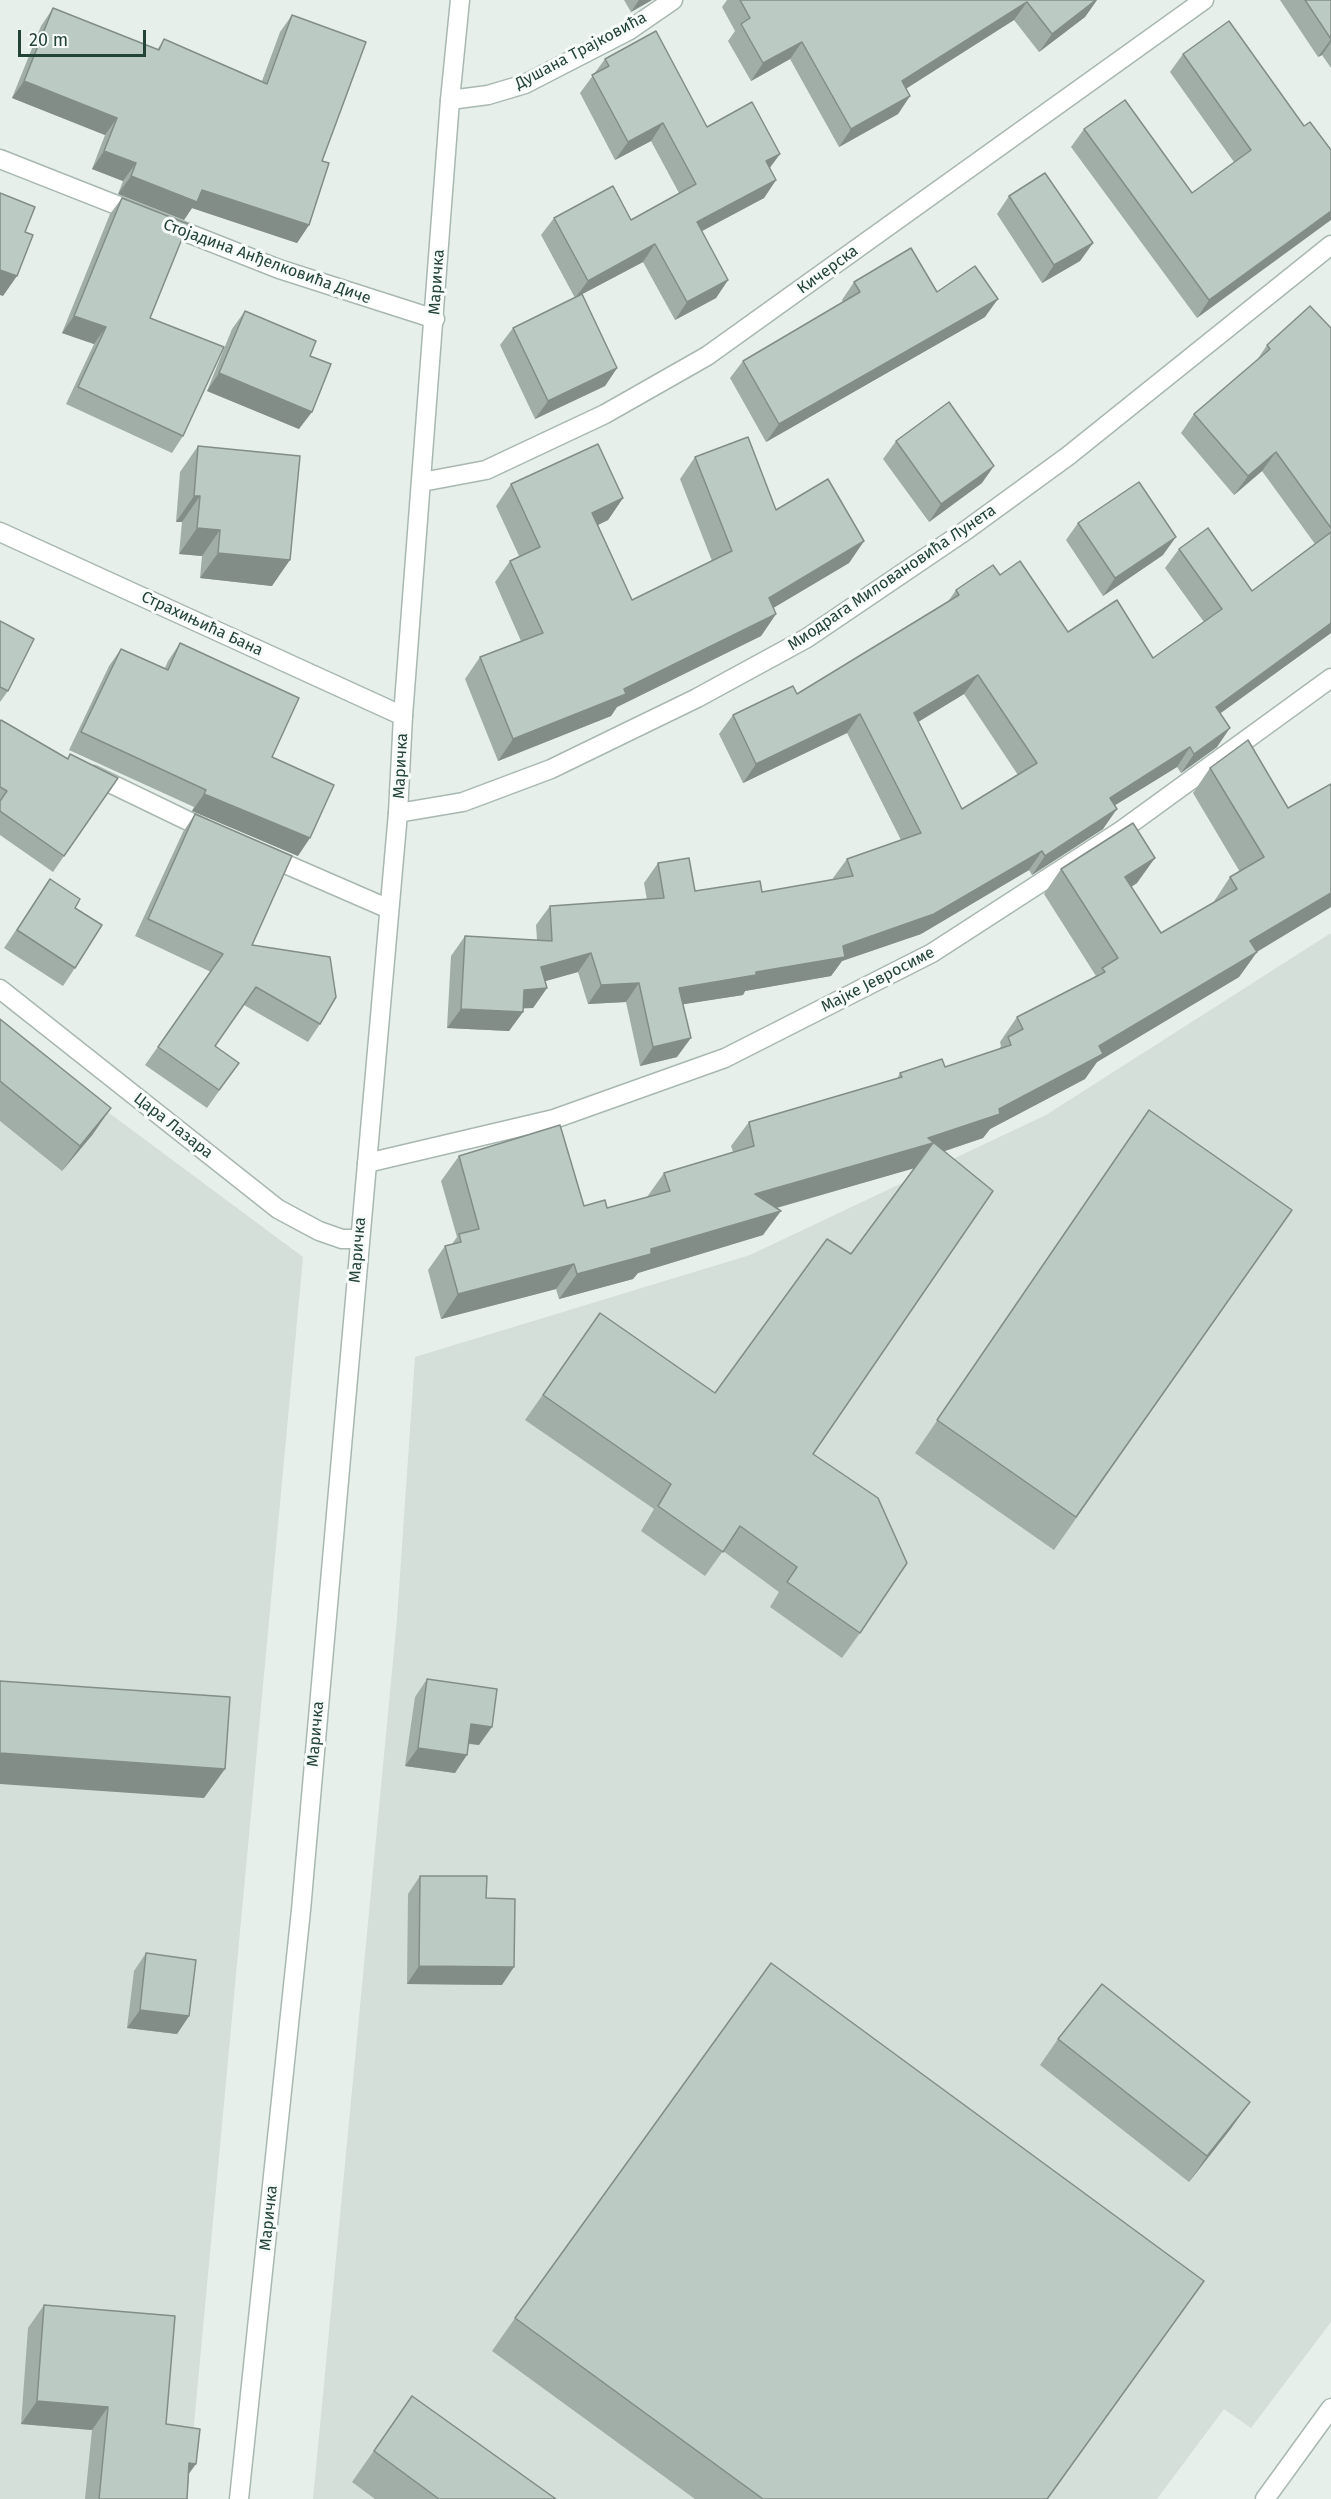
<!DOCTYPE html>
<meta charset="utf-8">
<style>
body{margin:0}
#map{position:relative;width:1331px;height:2499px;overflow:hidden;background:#e6efea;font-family:"Fira Sans",sans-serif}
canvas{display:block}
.scale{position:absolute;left:18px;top:30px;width:128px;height:27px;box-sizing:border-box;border:3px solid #234338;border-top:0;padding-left:8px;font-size:18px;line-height:21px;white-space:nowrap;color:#234338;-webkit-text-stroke:4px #f7fbf9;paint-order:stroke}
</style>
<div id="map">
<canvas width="1331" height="2499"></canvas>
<div class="scale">20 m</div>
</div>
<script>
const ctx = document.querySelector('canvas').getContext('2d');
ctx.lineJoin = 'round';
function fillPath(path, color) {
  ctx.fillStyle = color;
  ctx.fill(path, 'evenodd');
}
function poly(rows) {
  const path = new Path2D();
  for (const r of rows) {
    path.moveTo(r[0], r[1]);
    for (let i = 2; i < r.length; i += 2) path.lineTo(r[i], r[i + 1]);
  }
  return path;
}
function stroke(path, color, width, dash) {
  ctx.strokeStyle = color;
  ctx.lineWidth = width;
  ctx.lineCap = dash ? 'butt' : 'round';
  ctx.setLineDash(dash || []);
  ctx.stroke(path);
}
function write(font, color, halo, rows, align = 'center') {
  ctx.font = font + ' "Fira Sans",sans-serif';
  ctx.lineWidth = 6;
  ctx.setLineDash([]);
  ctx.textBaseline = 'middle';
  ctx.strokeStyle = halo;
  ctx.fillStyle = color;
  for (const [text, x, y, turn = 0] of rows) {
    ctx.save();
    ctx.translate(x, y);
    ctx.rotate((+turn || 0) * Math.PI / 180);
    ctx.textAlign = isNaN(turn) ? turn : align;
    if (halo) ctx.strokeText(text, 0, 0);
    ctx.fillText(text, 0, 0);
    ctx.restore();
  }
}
const built = poly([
 [1331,933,1331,2322,1251,2428,1224,2409,1157,2499,313,2499,397,1619,415,1357,750,1255,1046,1115],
 [0,1032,303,1257,187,2499,0,2499]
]);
const minor = poly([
 [450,100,488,95,525,84,628,31,673,0],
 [0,159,279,269,435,319],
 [422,482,486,470,605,414,707,356,1204,0],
 [0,532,403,716],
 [93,775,211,832],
 [398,813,463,802,551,769,697,698,807,638,965,531,1068,456,1331,245],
 [267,856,389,909],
 [0,989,278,1209,319,1231,342,1239,359,1239],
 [367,1163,554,1119,725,1058,932,953,1122,830,1331,678],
 [1265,2499,1331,2408]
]);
const tertiary = poly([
 [239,2499,301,1910,398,813,403,716,450,100,460,0]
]);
const wall = poly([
 [624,0,652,0,631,12],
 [727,0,1097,0,1085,17,1039,52,1014,20,906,88,910,96,898,114,839,147,790,59,751,81,728,41,735,31,722,7],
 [1280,0,1331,0,1331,68,1322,55,1318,57],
 [53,8,157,50,164,39,262,81,280,32,292,15,322,161,309,225,297,243,192,208,184,220,118,194,123,181,92,169,105,135,12,98,41,26],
 [1183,54,1304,126,1331,150,1197,318,1071,147,1084,129,1192,193,1234,162,1170,72],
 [605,59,707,127,780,154,770,168,776,180,764,198,702,231,728,280,716,298,675,320,643,262,582,294,617,368,605,386,535,419,500,345,513,328,575,298,541,235,554,218,631,220,679,193,651,141,615,160,580,93],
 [1009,196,1093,243,1080,261,1042,283,997,214],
 [122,198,150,318,183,436,172,453,66,404,94,344,62,333,110,214],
 [854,282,937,292,985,317,766,442,730,378,743,361,843,302,842,300],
 [245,311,310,356,299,429,207,391,232,329],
 [1331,328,1331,633,1220,713,1217,747,1181,773,1177,767,1115,805,1103,829,1032,875,1029,870,921,934,842,961,831,976,745,991,743,995,683,1004,677,1057,640,1066,626,1002,588,1004,578,972,545,981,547,988,533,1008,523,1008,523,1012,509,1031,447,1028,451,956,465,936,537,940,536,925,550,906,647,900,644,883,658,863,695,891,762,892,834,880,833,878,847,859,901,840,847,733,743,783,719,734,733,715,797,694,947,603,956,590,1000,575,1068,632,1153,658,1204,622,1165,568,1179,549,1252,591,1315,544,1262,471,1234,495,1181,433,1194,414,1255,363,1267,345],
 [964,694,1018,775,962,809,918,722],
 [896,441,982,483,929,522,883,459],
 [198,446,272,586,200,578,202,556,179,554,182,522,176,522,180,472],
 [695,457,776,510,864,541,849,563,773,608,776,614,761,636,617,707,611,716,498,761,465,679,480,657,521,641,495,582,510,561,519,556,496,506,511,484,623,498,608,520,598,525,632,600,712,561,680,479],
 [1078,523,1163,555,1103,596,1066,540],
 [0,621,8,691,0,702],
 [180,643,272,757,298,856,192,811,194,807,69,750,109,666,121,649,165,668,168,661],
 [0,722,67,759,70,754,118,778,53,872,0,835],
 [1210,768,1288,808,1331,784,1331,907,1257,952,1239,977,1097,1062,1085,1079,990,1129,983,1138,945,1151,813,1454,860,1633,842,1658,770,1607,779,1592,723,1551,705,1576,641,1531,654,1509,525,1420,600,1313,715,1393,851,1254,914,1168,777,1208,763,1235,638,1273,633,1279,559,1299,556,1289,441,1319,428,1270,445,1246,452,1244,457,1237,441,1181,459,1156,584,1206,607,1208,647,1197,664,1173,733,1152,731,1146,749,1122,897,1079,900,1073,945,1067,999,1049,1001,1046,1000,1042,1017,1017,1096,976,1044,894,1061,869,1137,883,1131,887,1161,933,1213,903,1230,877,1240,872,1193,793],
 [195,814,252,945,320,1024,308,1042,244,1005,215,1046,239,1063,207,1108,145,1065,211,972,135,936,183,832],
 [50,879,75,908,75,968,63,986,4,948],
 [0,1019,93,1134,62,1171,0,1121],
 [1149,1110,1292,1210,1054,1550,915,1453],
 [427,1679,479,1745,469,1744,455,1773,405,1766,415,1697],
 [420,1876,486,1898,502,1985,407,1984,408,1894],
 [146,1953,189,2016,177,2034,127,2028,134,1971],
 [1058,2039,1232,2127,1189,2182,1040,2065],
 [1204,2281,1048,2499,695,2499,492,2351,515,2318],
 [44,2305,166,2424,189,2474,187,2499,85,2499,92,2430,21,2424,28,2328],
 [412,2396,556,2499,375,2499,352,2482]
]);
const shadedWall = poly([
 [639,0,652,0,631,12],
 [1097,0,1085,17,1039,52,1052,34],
 [1027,2,1014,20,890,99,902,81],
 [1331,39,1331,42,1322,55,1318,57],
 [802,42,790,59,751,81,763,63],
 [24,81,117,118,105,135,12,98],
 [910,96,898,114,839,147,851,129],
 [663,123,651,141,615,160,628,142],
 [104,151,136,163,123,181,92,169],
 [780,154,767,171,766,161],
 [131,176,202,190,309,225,297,243,192,208,184,220,118,194],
 [776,180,764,198,685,240,697,222],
 [1331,211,1331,220,1197,318,1209,300],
 [1093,243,1080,261,1042,283,1054,265],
 [655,244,643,262,575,298,588,281],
 [0,270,17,276,3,296,0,295],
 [728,280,716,298,675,320,687,302],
 [998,299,985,317,766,442,779,424],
 [74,316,106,327,94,344,62,333],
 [617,368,605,386,535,419,548,401],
 [219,373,312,412,299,429,207,391],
 [1276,452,1262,471,1234,495,1248,476],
 [994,466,982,483,929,522,941,504],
 [194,496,200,496,182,522,176,522],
 [623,498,608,520,577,535,592,513],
 [197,528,220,530,202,556,179,554],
 [1176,537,1163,555,1103,596,1115,578],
 [864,541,849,563,753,620,769,598],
 [218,553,290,560,272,586,200,578],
 [776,614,761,636,617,707,611,716,498,761,513,739,624,689],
 [1331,623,1331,633,1203,726,1216,707],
 [978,675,964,694,900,733,914,713],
 [860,714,847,733,743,783,756,764],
 [1230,728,1217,747,1181,773,1194,754],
 [1190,747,1177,767,1096,817,1110,798],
 [204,794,310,838,298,856,192,811],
 [1117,809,1103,829,1032,875,1045,856],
 [1042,851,1029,870,921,934,842,961,831,976,745,991,743,995,666,1007,679,988,756,972,843,946],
 [1155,858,1137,883,1107,902,1125,877],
 [1331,893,1331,907,1233,966,1250,941],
 [1257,952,1239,977,1097,1062,1085,1079,990,1129,983,1138,921,1159,915,1168,737,1219,755,1194,928,1138,999,1109,1099,1046],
 [591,953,578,972,528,986,541,967],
 [639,983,626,1002,588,1004,601,985],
 [547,988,533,1008,510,1009,524,990],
 [461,1009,523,1012,509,1031,447,1028],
 [691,1038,677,1057,640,1066,653,1047],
 [111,1108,93,1134,62,1171,80,1146],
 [781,1211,763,1235,638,1273,633,1279,559,1299,577,1274,651,1249],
 [574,1264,556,1289,441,1319,458,1294],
 [471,1724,492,1727,479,1745,459,1742],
 [418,1748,467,1755,455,1773,405,1766],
 [0,1753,225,1769,204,1798,0,1784],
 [419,1966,514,1967,502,1985,407,1984],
 [140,2010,189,2016,177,2034,127,2028],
 [1250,2102,1232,2127,1189,2182,1207,2156],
 [37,2401,108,2407,92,2430,21,2424],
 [189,2463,196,2464,180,2486]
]);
const building = poly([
 [740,0,1096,0,1052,34,1027,2,902,81,910,96,851,129,802,42,763,63,741,24,750,18,740,0],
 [1305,0,1331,0,1331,39,1305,0],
 [53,8,159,50,164,39,267,84,292,15,366,42,322,161,329,163,309,225,202,190,197,202,131,176,136,163,104,151,117,118,24,81,53,8],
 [1229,21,1304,126,1310,122,1331,150,1331,211,1209,300,1084,129,1125,100,1192,193,1251,150,1183,54,1229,21],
 [656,31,707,127,752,102,780,154,766,161,776,180,697,222,728,280,687,302,655,244,588,281,554,218,613,186,631,220,696,184,663,123,628,142,592,75,609,66,605,59,656,31],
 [1045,173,1093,243,1054,265,1009,196,1045,173],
 [0,193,35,207,25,232,33,235,17,276,0,270,0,193],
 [122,198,188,224,150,318,224,347,183,436,78,387,106,327,74,316,122,198],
 [911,248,937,292,975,266,998,299,779,424,743,361,860,292,854,282,911,248],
 [582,294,617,368,548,401,513,328,582,294],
 [1310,306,1331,328,1331,528,1276,452,1248,476,1194,414,1270,349,1267,345,1310,306],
 [245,311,316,341,310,356,331,364,312,412,219,373,245,311],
 [949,402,994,466,941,504,896,441,949,402],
 [748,437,776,510,828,479,864,541,769,598,776,614,624,689,626,694,513,739,480,657,543,633,510,561,540,547,511,484,598,444,623,498,592,513,632,600,732,551,695,457,748,437],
 [198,446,300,456,290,560,218,553,220,530,197,528,200,496,194,496,198,446],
 [1139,482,1176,537,1115,578,1078,523,1139,482],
 [1208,528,1252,591,1331,532,1331,623,1216,707,1230,728,1194,754,1190,747,1110,798,1117,809,1045,856,1042,851,934,914,843,946,845,957,756,972,756,975,679,988,691,1038,653,1047,639,983,601,985,591,953,541,967,547,988,524,990,523,1012,461,1009,465,936,552,941,550,906,664,898,658,863,689,858,695,891,760,881,762,892,853,876,847,859,921,833,860,714,756,764,733,715,793,686,797,694,959,595,956,590,993,565,1000,575,1020,561,1068,632,1117,600,1153,658,1222,609,1179,549,1208,528],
 [978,675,1037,763,962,809,914,713,978,675],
 [0,621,34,639,8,691,0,687,0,621],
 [180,643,299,698,272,757,334,785,310,838,204,794,206,790,81,732,121,649,168,670,180,643],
 [1,720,68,759,70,754,118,778,64,856,0,811,0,801,7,791,0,787,0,722,1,720],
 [1248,740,1288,808,1331,784,1331,893,1250,941,1257,952,1099,1046,1103,1054,999,1109,1000,1114,928,1138,993,1191,813,1454,878,1498,907,1563,860,1633,787,1582,797,1567,740,1526,723,1552,658,1506,671,1484,543,1395,600,1313,715,1393,827,1239,851,1254,933,1143,755,1194,781,1211,651,1249,651,1254,577,1274,574,1264,458,1294,445,1246,461,1242,459,1234,479,1229,459,1156,560,1125,584,1206,605,1200,607,1208,670,1191,664,1173,754,1146,749,1122,902,1077,900,1073,942,1059,945,1067,1011,1045,1008,1037,1023,1029,1017,1017,1105,972,1102,968,1118,958,1061,869,1133,823,1155,858,1125,877,1161,933,1237,889,1230,877,1264,857,1210,768,1248,740],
 [195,814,292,856,252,945,330,957,336,997,320,1024,256,987,215,1046,239,1063,219,1090,158,1047,223,954,148,919,195,814],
 [50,879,80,899,75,908,102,925,75,968,17,930,50,879],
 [0,1019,111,1108,80,1146,0,1081,0,1019],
 [1149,1110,1292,1210,1076,1517,937,1420,1149,1110],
 [427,1679,497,1689,492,1727,471,1724,467,1755,418,1748,427,1679],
 [0,1681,230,1697,225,1769,0,1753,0,1681],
 [420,1876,487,1876,486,1898,515,1899,514,1967,419,1966,420,1876],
 [146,1953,196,1960,189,2016,140,2010,146,1953],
 [771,1963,1204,2281,1047,2499,763,2499,515,2318,771,1963],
 [1102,1984,1250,2102,1207,2156,1058,2039,1102,1984],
 [44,2305,175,2316,166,2424,200,2429,196,2464,189,2463,187,2499,99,2499,108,2407,37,2401,44,2305],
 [412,2396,556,2499,439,2499,374,2451,412,2396]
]);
const streetNames = [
 ["Душана Трајковића",581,51,-28],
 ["Стојадина Анђелковића Диче",267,262,20],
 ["Кичерска",828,270,-36],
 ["Маричка",437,282,-86],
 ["Миодрага Миловановића Лунета",892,578,-34],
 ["Страхињића Бана",202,624,25],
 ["Маричка",401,766,-87],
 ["Мајке Јевросиме",878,980,-27],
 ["Цара Лазара",173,1126,38],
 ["Маричка",358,1250,-85],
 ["Маричка",316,1734,-85],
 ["Маричка",269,2218,-84]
];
fillPath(built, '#d4dfd9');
stroke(minor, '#a8b8b1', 21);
stroke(tertiary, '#a8b8b1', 21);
stroke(minor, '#fff', 18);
stroke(tertiary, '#fff', 18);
fillPath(wall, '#a1aea8');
fillPath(shadedWall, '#838d88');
fillPath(building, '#bbcac3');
stroke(building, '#838d88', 1.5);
write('16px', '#234338', '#f7fbf9', streetNames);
</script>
